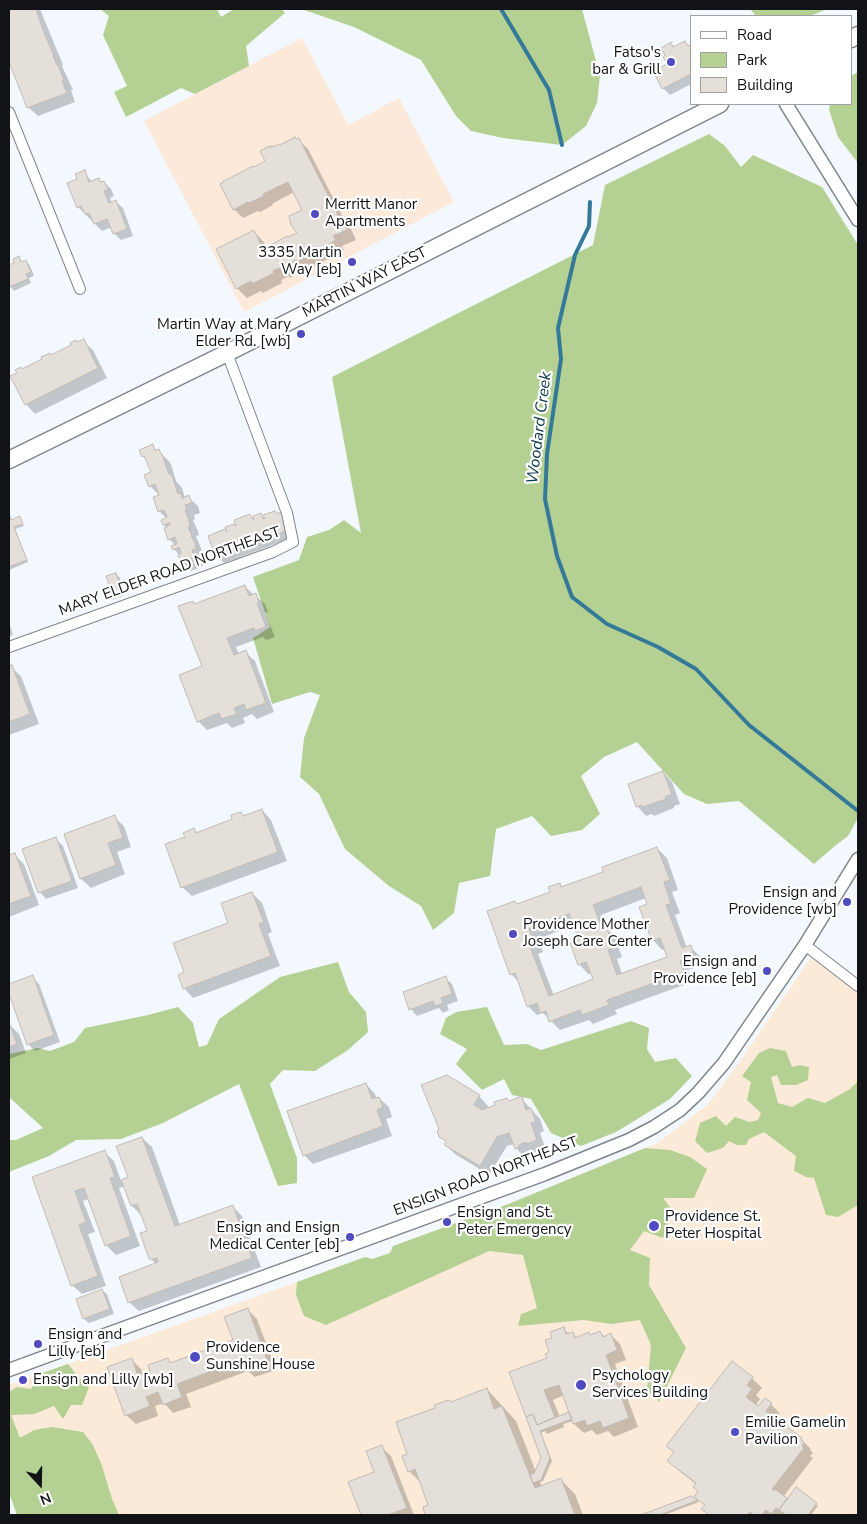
<!DOCTYPE html>
<style>
body{margin:0}
#map{position:relative;width:867px;height:1524px;overflow:hidden;background:#f2f8fe;font-family:"Nunito Sans",sans-serif}
canvas{display:block}
.frame{position:absolute;inset:0;border:10px solid #121316;pointer-events:none}
.legend{position:absolute;left:690px;top:15px;width:162px;height:90px;box-sizing:border-box;background:#fff;border:1px solid #a0a1a2;margin:0;padding:6px 9px;list-style:none;font-size:15px;color:#121316}
.legend li{display:flex;align-items:center;gap:10px;height:25px}
.legend b{width:25px;border:1px solid #a0a1a2}
.north{position:absolute;left:15px;top:1459px;width:50px;height:50px;-webkit-text-stroke:4px #fff;paint-order:stroke;rotate:159deg;font-size:14px;font-weight:700;line-height:20px;text-align:center;color:#121316}
.north::after{content:'';display:block;margin:auto;width:18px;height:22px;background:#121316;clip-path:polygon(50% 0,100% 100%,50% 72%,0 100%)}
</style>
<div id="map">
<canvas width="867" height="1524"></canvas>
<div class="frame"></div>
<ul class="legend">
<li><b style="height:6px;background:#fff"></b>Road</li>
<li><b style="height:14px;background:#b4d193"></b>Park</li>
<li><b style="height:14px;background:#e4dfd8"></b>Building</li>
</ul>
<div class="north">N</div>
</div>
<script>
const ctx = document.querySelector('canvas').getContext('2d');
ctx.lineJoin = 'round';
function fillPath(path, color) {
  ctx.fillStyle = color;
  ctx.fill(path, 'evenodd');
}
function poly(rows) {
  const path = new Path2D();
  for (const r of rows) {
    path.moveTo(r[0], r[1]);
    for (let i = 2; i < r.length; i += 2) path.lineTo(r[i], r[i + 1]);
  }
  return path;
}
function stroke(path, color, width, dash) {
  ctx.strokeStyle = color;
  ctx.lineWidth = width;
  ctx.lineCap = dash ? 'butt' : 'round';
  ctx.setLineDash(dash || []);
  ctx.stroke(path);
}
function write(font, color, halo, rows, align = 'center') {
  ctx.font = font + ' "Nunito Sans",sans-serif';
  ctx.lineWidth = 4.5;
  ctx.setLineDash([]);
  ctx.textBaseline = 'middle';
  ctx.strokeStyle = halo;
  ctx.fillStyle = color;
  for (const [text, x, y, turn = 0] of rows) {
    ctx.save();
    ctx.translate(x, y);
    ctx.rotate((+turn || 0) * Math.PI / 180);
    ctx.textAlign = isNaN(turn) ? turn : align;
    if (halo) ctx.strokeText(text, 0, 0);
    ctx.fillText(text, 0, 0);
    ctx.restore();
  }
}
const commercial = poly([
 [302,38,348,125,399,98,454,202,244,312,144,121]
]);
const medical = poly([
 [814,953,858,986,858,1515,18,1515,9,1491,9,1385,297,1282,365,1257,372,1259,390,1253,393,1246,506,1205,658,1143,709,1103,734,1070]
]);
const green = poly([
 [100,9,217,9,221,17,234,9,282,9,285,13,246,46,249,66,195,94,181,88,126,117,114,92,127,86,103,35,109,16],
 [301,9,582,9,600,76,597,103,586,126,562,145,503,138,471,131,456,116,421,60,354,27],
 [750,9,827,9,810,16,756,16],
 [858,72,858,163,838,137,829,110,830,104,851,104,851,76],
 [709,134,725,146,741,167,753,155,822,187,858,245,858,818,848,836,836,845,814,864,739,801,707,804,684,794,637,742,604,757,581,776,600,814,582,830,551,836,532,816,496,829,490,876,459,883,454,913,433,930,421,906,389,886,345,849,319,794,300,777,304,738,320,695,310,692,272,704,253,638,270,627,253,577,299,560,307,537,329,530,344,520,361,533,332,377,593,245,605,185],
 [338,962,349,992,366,1012,368,1032,348,1050,315,1071,283,1070,270,1084,297,1158,297,1183,278,1186,239,1084,163,1123,121,1139,76,1140,49,1156,9,1172,9,1140,16,1140,43,1128,9,1097,9,1054,38,1048,50,1051,74,1042,85,1028,148,1015,178,1007,193,1023,199,1047,207,1045,219,1019,280,977],
 [487,1007,504,1045,527,1044,541,1050,631,1021,649,1028,647,1049,655,1062,676,1058,692,1076,670,1099,616,1132,581,1146,551,1133,531,1099,512,1095,504,1079,482,1090,456,1064,467,1049,440,1034,446,1018,456,1012],
 [770,1048,786,1051,792,1067,800,1065,809,1067,808,1080,796,1085,781,1085,777,1075,771,1077,778,1103,792,1107,808,1098,825,1103,850,1089,858,1081,858,1205,838,1217,826,1215,814,1178,806,1177,794,1171,796,1156,764,1132,749,1139,746,1145,737,1145,729,1141,723,1148,707,1153,695,1141,700,1123,716,1116,726,1126,735,1117,750,1122,758,1120,761,1113,747,1100,751,1082,742,1076,759,1053],
 [645,1148,670,1150,690,1157,707,1169,694,1198,663,1198,673,1211,663,1238,644,1231,630,1250,650,1258,649,1285,686,1348,659,1402,647,1390,651,1345,640,1320,611,1324,584,1320,518,1326,521,1314,537,1308,523,1255,489,1251,326,1325,304,1316,296,1295,297,1282,365,1257,372,1259,390,1253,393,1246,506,1205],
 [68,1364,80,1379,90,1384,82,1405,71,1405,63,1419,54,1406,34,1414,11,1415,20,1438,34,1430,52,1427,83,1432,93,1445,102,1466,112,1499,119,1515,17,1515,9,1493,9,1392,17,1387,31,1389,39,1374]
]);
const shadow = poly([
 [9,9,40,9,63,65,62,66,73,90,71,90,75,102,38,116,28,107,9,56,9,53,11,52,9,46],
 [685,42,689,47,691,46,691,84,670,95,663,88,669,64,671,44,675,48],
 [298,140,308,149,347,225,351,229,356,240,342,246,344,250,324,261,317,263,318,265,307,271,305,269,290,278,289,276,281,280,282,283,263,293,261,291,247,298,237,288,254,232,263,241,267,248,299,233,303,210,294,192,272,204,273,205,260,212,258,211,243,218,234,209,266,161,271,149],
 [84,172,92,182,99,179,102,183,104,182,111,189,114,196,110,198,112,203,116,202,123,208,133,236,121,240,114,233,112,227,102,231,78,207,79,180],
 [19,258,23,262,26,261,30,266,34,276,29,278,31,283,14,291,9,285,9,267,16,264],
 [83,341,93,350,107,378,35,414,26,404,23,371],
 [152,446,168,460,171,464,176,481,182,488,185,498,188,497,198,506,200,513,194,515,195,519,193,520,198,531,199,535,196,536,205,558,201,560,203,566,191,571,182,562,179,555,174,549,176,546,169,539,167,528,164,525,167,519,159,511,160,496,150,486,152,473,148,461,143,456],
 [9,513,12,521,20,518,24,526,15,529,28,562,9,570],
 [281,513,288,520,294,537,224,563,217,556,228,534,250,516,256,522,261,515,267,520],
 [116,574,120,578,125,595,112,600,107,595,112,588],
 [245,587,265,604,268,612,265,613,275,637,266,640,263,637,236,647,239,654,245,652,255,661,274,712,257,719,252,714,243,718,245,723,232,728,227,723,207,730,198,721,203,667,192,602,195,605],
 [9,622,13,635,9,636],
 [11,667,21,676,39,724,9,735,9,668],
 [663,772,672,782,680,804,674,806,674,808,654,816,652,814,646,816,637,806],
 [262,810,271,820,287,861,192,896,182,887,186,838,194,830,198,834,234,819,241,813,244,817],
 [114,817,124,826,131,847,117,852,125,874,91,888,81,879,65,835],
 [56,839,63,846,78,888,46,899,40,892],
 [657,848,667,858,678,890,672,892,680,913,675,915,687,948,690,947,700,956,702,962,693,965,694,968,688,970,692,982,615,1010,617,1014,593,1024,589,1020,560,1030,543,1013,537,1015,528,1006,520,983,511,974,518,905,552,893,560,884,563,888,605,872],
 [646,898,648,904,653,940,662,950,665,949,668,957,622,974,617,959,622,957,615,937,607,929,601,915],
 [574,925,580,941,579,964,588,974,592,973,595,980,554,996,538,954,543,952,538,939],
 [14,854,24,864,39,905,9,917,9,856],
 [252,893,262,903,272,932,268,934,280,966,193,998,184,988,186,973,230,923],
 [32,977,39,984,60,1042,35,1051,28,1044,9,991,9,985],
 [445,978,452,984,458,1001,447,1005,449,1010,443,1013,439,1008,417,1016,411,1009],
 [9,1024,19,1034,26,1053,9,1059],
 [366,1084,375,1094,377,1099,379,1098,389,1107,392,1117,386,1119,392,1136,313,1164,304,1155],
 [479,1096,488,1106,486,1110,521,1098,540,1119,544,1131,540,1133,546,1150,527,1154,528,1157,525,1158,516,1148,514,1144,507,1146,489,1175,455,1154,445,1144,447,1142,440,1136],
 [142,1138,152,1147,180,1225,232,1206,242,1216,261,1267,139,1311,129,1302,156,1264,151,1259,149,1232,141,1215,132,1206,125,1186,119,1188,140,1246,116,1255,106,1245,89,1199,83,1201,95,1232,88,1234,106,1286,82,1294,72,1285,33,1178,104,1152,114,1161,121,1181,129,1178],
 [102,1290,107,1294,114,1314,89,1323,84,1319,77,1299],
 [248,1310,257,1319,276,1370,255,1377,248,1371,186,1394,191,1407,173,1413,164,1403,155,1406,158,1416,136,1424,126,1415,131,1359,141,1369,143,1375,152,1372,168,1359,172,1364,234,1341],
 [563,1328,569,1334,572,1333,577,1338,589,1334,591,1336,600,1332,605,1337,611,1335,620,1344,626,1360,615,1364,638,1427,614,1437,608,1431,597,1435,592,1430,584,1433,574,1424,573,1421,563,1424,564,1427,547,1434,545,1431,541,1433,552,1461,543,1481,540,1482,542,1487,561,1480,575,1494,583,1515,427,1515,424,1508,430,1505,422,1484,409,1471,409,1454,451,1403,487,1389,516,1421,536,1472,543,1458,511,1373,549,1359,553,1338],
 [564,1395,571,1413,560,1417,553,1400],
 [732,1363,752,1378,762,1388,756,1395,760,1399,755,1406,759,1408,771,1404,780,1414,776,1420,801,1439,811,1449,810,1450,813,1453,810,1456,813,1458,783,1497,788,1500,796,1489,818,1506,811,1515,709,1515,703,1509,705,1506,696,1497,700,1492,697,1485,678,1470,669,1461],
 [381,1447,391,1456,414,1515,363,1515,350,1483,376,1472],
 [691,1498,699,1502,664,1515,644,1515]
]);
const stream = poly([
 [501,9,549,90,562,145],
 [590,202,589,226,575,255,558,328,561,359,547,454,545,499,557,556,572,597,607,624,658,647,696,669,749,725,858,811]
]);
const building = poly([
 [9,9,36,9,43,30,54,56,53,56,57,65,58,65,64,80,62,81,67,93,27,108,9,62,9,9],
 [685,41,688,46,691,45,691,74,662,89,653,71,667,64,663,57,665,55,661,48,671,42,673,47,685,41],
 [295,137,296,139,299,138,336,211,339,219,341,218,347,230,333,236,336,240,314,252,309,253,310,255,297,262,296,260,280,269,279,268,273,271,274,273,252,284,251,281,236,289,216,249,254,230,263,249,287,236,288,237,297,233,291,225,289,216,302,210,288,182,263,194,264,196,249,203,248,202,233,210,220,184,223,183,222,182,253,166,254,167,265,161,260,151,269,146,270,148,272,145,273,147,279,144,280,145,282,144,295,137],
 [85,170,89,182,99,178,100,182,104,181,108,189,104,191,109,203,116,200,127,229,113,234,107,219,94,224,89,213,85,214,81,206,77,208,67,183,77,179,75,174,85,170],
 [19,256,21,262,26,260,31,272,26,274,28,279,9,287,9,265,14,263,13,259,19,256],
 [84,339,98,368,25,405,10,376,17,373,15,370,21,367,22,369,42,359,41,357,50,353,51,355,71,345,70,343,76,340,77,342,84,339],
 [153,444,155,451,159,449,161,454,162,454,169,474,171,474,173,478,178,494,181,493,182,498,189,495,192,503,185,505,187,510,185,510,189,520,190,526,188,527,192,535,191,536,195,543,196,549,192,550,195,557,181,562,178,555,181,553,179,547,173,550,171,546,177,544,175,537,168,540,164,528,170,525,170,523,163,525,161,520,167,517,164,510,158,512,153,497,159,495,155,484,149,487,144,475,151,472,144,456,142,457,139,450,153,444],
 [275,511,276,514,281,512,288,530,216,557,208,536,225,529,227,532,225,527,234,524,235,526,236,526,234,520,250,514,253,520,254,520,253,516,261,513,263,519,265,518,263,515,275,511],
 [9,513,11,520,20,516,23,524,14,527,27,560,9,567,9,513],
 [116,573,122,591,106,596,104,589,110,587,106,576,116,573],
 [245,585,249,596,256,593,259,602,257,603,266,627,255,631,254,628,227,638,234,655,246,650,266,703,246,710,244,704,234,708,237,714,221,719,219,713,197,722,179,675,202,666,178,606,193,601,194,604,245,585],
 [12,665,30,714,9,722,9,666,12,665],
 [663,771,672,794,665,797,666,799,643,807,642,805,636,807,628,784,663,771],
 [262,809,278,852,181,888,165,844,185,837,183,833,194,828,196,833,232,819,231,815,241,812,243,816,262,809],
 [115,815,123,838,108,843,116,865,80,879,64,834,115,815],
 [56,837,72,881,38,893,22,849,56,837],
 [657,847,670,880,664,882,671,904,666,905,682,948,691,945,693,952,684,956,685,959,680,961,684,972,607,1000,609,1005,582,1015,580,1010,549,1022,546,1011,540,1013,537,1003,527,1007,515,973,510,975,487,911,515,901,517,904,550,892,548,887,560,883,561,887,603,872,602,867,657,847],
 [641,887,647,904,639,907,652,941,660,938,667,957,617,975,608,950,614,947,606,926,602,928,593,905,641,887],
 [569,914,579,940,570,943,578,965,586,962,593,979,549,996,529,944,534,942,529,929,569,914],
 [15,853,31,896,9,904,9,855,15,853],
 [252,892,264,922,259,924,271,956,183,989,178,975,184,972,173,943,228,923,221,903,252,892],
 [33,975,54,1035,27,1045,9,994,9,984,33,975],
 [446,976,452,994,441,998,443,1003,435,1006,433,1001,409,1010,403,992,446,976],
 [9,1023,17,1044,9,1047,9,1023],
 [447,1075,480,1095,474,1105,482,1110,495,1105,494,1102,507,1098,509,1101,522,1096,526,1110,531,1108,536,1122,531,1123,537,1140,527,1144,526,1142,519,1145,519,1147,515,1149,509,1133,497,1137,480,1166,444,1145,446,1141,439,1137,437,1131,439,1129,421,1085,447,1075],
 [366,1083,372,1099,379,1097,383,1107,377,1110,383,1126,303,1156,287,1111,366,1083],
 [142,1137,175,1226,233,1205,252,1258,128,1303,119,1277,158,1262,157,1258,150,1260,148,1256,140,1233,147,1231,137,1204,131,1206,121,1180,128,1177,116,1146,142,1137],
 [105,1150,115,1177,110,1178,131,1236,105,1246,84,1188,75,1191,86,1222,79,1225,98,1276,71,1286,32,1177,105,1150],
 [102,1289,110,1309,83,1319,76,1299,102,1289],
 [248,1308,267,1360,244,1369,241,1360,177,1384,182,1397,163,1405,158,1392,146,1397,150,1406,125,1416,107,1367,132,1358,138,1376,150,1372,148,1365,168,1358,170,1363,233,1340,224,1317,248,1308],
 [564,1327,566,1334,573,1332,575,1338,589,1332,590,1335,600,1331,603,1337,611,1333,617,1350,606,1355,629,1418,603,1428,600,1421,587,1426,585,1420,573,1424,559,1385,544,1390,555,1417,537,1425,533,1414,526,1417,509,1372,547,1358,545,1354,549,1352,545,1340,552,1338,550,1332,564,1327],
 [732,1361,753,1377,747,1385,752,1389,746,1397,758,1406,765,1398,772,1403,766,1411,802,1438,801,1440,804,1443,802,1446,804,1448,772,1489,774,1491,775,1489,787,1498,779,1510,776,1508,771,1514,766,1510,762,1515,754,1515,750,1512,748,1515,709,1515,701,1509,705,1505,694,1497,698,1491,693,1487,696,1483,667,1461,674,1452,666,1446,732,1361],
 [487,1388,494,1409,502,1406,535,1488,561,1478,575,1515,425,1515,423,1507,428,1505,415,1469,408,1472,402,1456,407,1454,396,1422,435,1408,434,1405,449,1400,451,1402,487,1388],
 [569,1412,572,1419,540,1431,550,1458,541,1480,533,1483,530,1475,534,1473,541,1458,526,1417,533,1414,537,1425,569,1412],
 [382,1445,407,1508,388,1515,361,1515,348,1482,374,1472,366,1451,382,1445],
 [796,1487,817,1503,808,1515,786,1515,779,1510,796,1487],
 [691,1496,698,1500,660,1515,641,1515,691,1496]
]);
const minor = poly([
 [9,112,80,289],
 [9,647,273,552,293,542,287,513,227,353],
 [805,945,858,986]
]);
const tertiary = poly([
 [786,104,858,220],
 [9,1370,545,1174,629,1140,654,1127,680,1110,698,1093,724,1063,805,945,858,859]
]);
const primary = poly([
 [851,39,858,35],
 [9,460,227,353,720,104]
]);
const markers = [
 [671,62,5,"#514bc2"],
 [315,214,5,"#514bc2"],
 [352,262,5,"#514bc2"],
 [301,334,5,"#514bc2"],
 [847,902,5,"#514bc2"],
 [513,934,5,"#514bc2"],
 [767,971,5,"#514bc2"],
 [447,1222,5,"#514bc2"],
 [654,1226,6,"#514bc2"],
 [350,1237,5,"#514bc2"],
 [38,1344,5,"#514bc2"],
 [195,1357,6,"#514bc2"],
 [23,1380,5,"#514bc2"],
 [581,1385,6,"#514bc2"],
 [735,1432,5,"#514bc2"]
];
const poiNames = [
 ["Fatso's",661,53,"right"],
 ["bar & Grill",661,70,"right"],
 ["Merritt Manor",325,205],
 ["Apartments",325,222],
 ["3335 Martin",342,253,"right"],
 ["Way [eb]",342,270,"right"],
 ["Martin Way at Mary",291,325,"right"],
 ["Elder Rd. [wb]",291,342,"right"],
 ["Ensign and",837,893,"right"],
 ["Providence [wb]",837,910,"right"],
 ["Providence Mother",523,925],
 ["Joseph Care Center",523,942],
 ["Ensign and",757,962,"right"],
 ["Providence [eb]",757,979,"right"],
 ["Ensign and St.",457,1213],
 ["Peter Emergency",457,1230],
 ["Providence St.",665,1217],
 ["Peter Hospital",665,1234],
 ["Ensign and Ensign",340,1228,"right"],
 ["Medical Center [eb]",340,1245,"right"],
 ["Ensign and",48,1335],
 ["Lilly [eb]",48,1352],
 ["Providence",206,1348],
 ["Sunshine House",206,1365],
 ["Psychology",592,1376],
 ["Services Building",592,1393],
 ["Ensign and Lilly [wb]",33,1380],
 ["Emilie Gamelin",745,1423],
 ["Pavilion",745,1440]
];
const streetNames = [
 ["MARTIN WAY EAST",365,283,-27],
 ["MARY ELDER ROAD NORTHEAST",170,572,-20],
 ["ENSIGN ROAD NORTHEAST",486,1177,-21]
];
const waterNames = [
 ["Woodard Creek",540,428,-83]
];
fillPath(commercial, '#fde9da');
fillPath(medical, '#fbead8');
fillPath(green, '#b4d193');
fillPath(shadow, '#0003');
stroke(stream, '#347a98', 4);
fillPath(building, '#e4dfd8');
stroke(building, '#c1bbb5', 1);
stroke(minor, '#80858b', 12);
stroke(tertiary, '#80858b', 15);
stroke(primary, '#80858b', 19);
stroke(minor, '#fff', 10);
stroke(tertiary, '#fff', 12);
stroke(primary, '#fff', 16);
for (const [x, y, r, color] of markers) {
  const dot = new Path2D();
  dot.arc(x, y, r, 0, 2 * Math.PI);
  ctx.fillStyle = color;
  ctx.fill(dot);
  stroke(dot, '#fff', 2);
}
write('15px', '#121316', '#fff', poiNames, 'left');
write('15px', '#121316', '#fff', streetNames);
write('italic 16px', '#0c394a', '#fff', waterNames);
</script>
